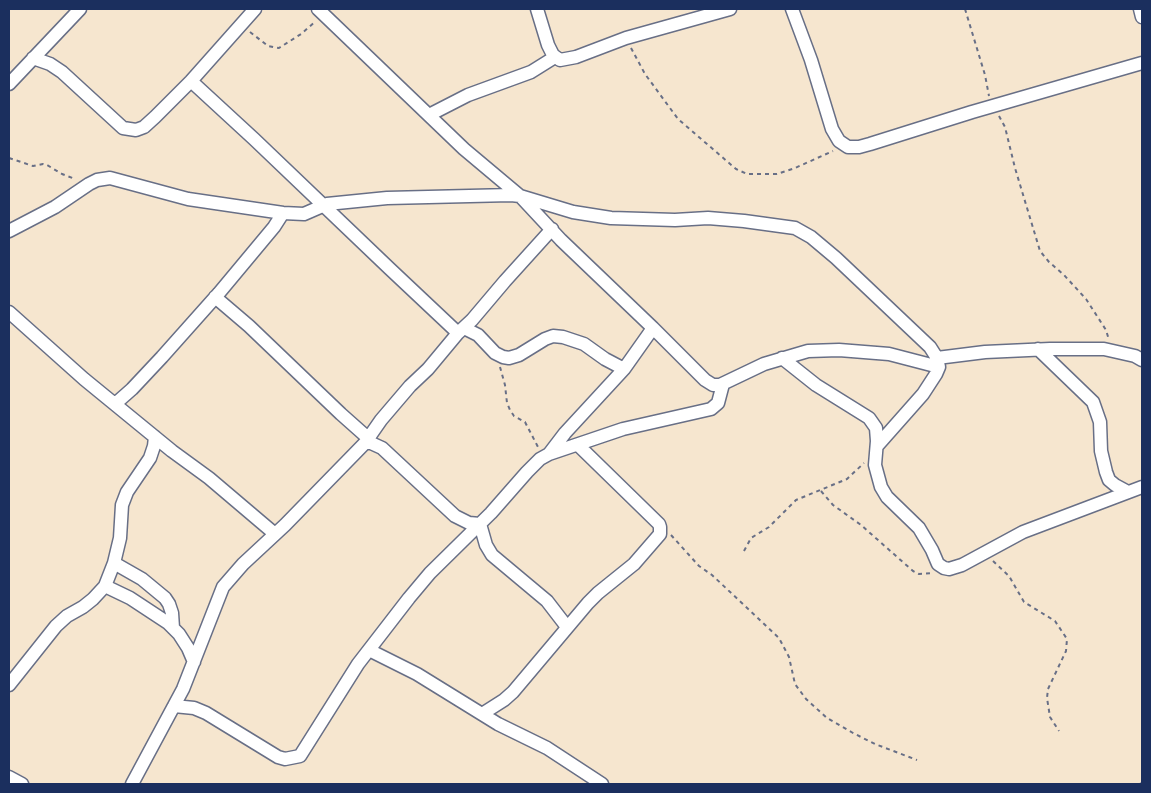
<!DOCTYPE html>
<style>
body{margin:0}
#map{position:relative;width:1151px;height:793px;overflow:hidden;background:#f6e6cf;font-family:"Comic Neue",sans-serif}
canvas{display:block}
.frame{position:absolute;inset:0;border:10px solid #1b2f5e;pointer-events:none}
</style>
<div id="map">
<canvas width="1151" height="793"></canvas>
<div class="frame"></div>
</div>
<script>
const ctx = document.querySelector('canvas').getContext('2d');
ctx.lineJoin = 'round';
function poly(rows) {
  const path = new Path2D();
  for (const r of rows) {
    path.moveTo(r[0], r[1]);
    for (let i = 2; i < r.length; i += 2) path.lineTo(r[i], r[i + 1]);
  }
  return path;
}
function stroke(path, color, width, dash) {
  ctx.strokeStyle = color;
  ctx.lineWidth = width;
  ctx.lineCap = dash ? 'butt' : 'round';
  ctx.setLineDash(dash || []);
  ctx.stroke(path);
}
const path = poly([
 [965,9,985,75,989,96],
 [250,32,268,46,279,48,301,34,316,21],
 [631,48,645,74,678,119,736,169,747,174,777,174,795,168,833,151],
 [999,116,1005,127,1015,168,1040,251,1049,262,1064,275,1086,299,1106,330,1109,340],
 [9,158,33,166,43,164,47,165,62,174,75,179],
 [500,367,505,385,507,403,510,410,514,416,525,422,538,447],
 [821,491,833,505,861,525,913,571,919,574,932,573],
 [671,535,699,566,712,575,779,638,789,657,795,684,806,699,827,718,853,733,875,744,917,760],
 [744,551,751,538,769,527,796,500,847,479,864,463],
 [993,561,1009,576,1024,602,1055,621,1067,639,1066,651,1048,689,1047,698,1050,717,1059,731],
 [1140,784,1142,783]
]);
const minor = poly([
 [318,9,464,149,520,196,561,240,653,328,705,380,713,385,720,385,764,364,808,351,839,350,889,354,939,367],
 [537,9,548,45,553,55,560,60,576,57,626,38,730,9],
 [792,9,811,60,832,129,839,141,848,147,859,147,870,144,972,112,1142,63],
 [1140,9,1142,17],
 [33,58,50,64,62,72,123,128,136,130,144,127,155,117,191,81,255,9],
 [191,81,254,139,390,269,458,333],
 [9,84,80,9],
 [429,115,468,95,531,72,555,57],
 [9,231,55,207,89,184,97,180,110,178,188,199,283,213,304,214,327,204,387,198,511,195,520,196,573,212,611,218,675,220,708,218,744,221,795,228,811,237,836,258,930,347,937,358,939,367,936,374,923,394,877,446],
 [215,297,249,326,341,414,368,438],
 [9,312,84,379,172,451,209,478,275,534],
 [464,328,478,335,495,353,503,357,509,358,519,355,545,339,553,336,563,337,584,344,605,359,624,369],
 [1038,349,1093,402,1100,422,1101,451,1106,472,1109,480,1115,485,1128,492],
 [782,358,816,385,869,418,876,428,877,441,875,465,881,487,887,497,919,528,932,550,938,564,944,568,949,569,962,565,1023,532,1142,487],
 [937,358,985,352,1050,349,1104,349,1135,356,1142,360],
 [115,404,132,389,162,357,219,293,274,227,283,213],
 [365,443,381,420,410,386,428,369,458,333,472,320,505,281,552,229],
 [549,454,565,433,624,369,653,328],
 [114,563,142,579,165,598,169,604,172,613,173,628],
 [105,586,130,598,168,623,179,634,188,648,194,662],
 [369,650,417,674,498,724,547,748,602,784],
 [9,685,56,626,67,616,83,607,93,599,105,586,114,563,120,538,122,505,127,492,150,458,154,446,155,437],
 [174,706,194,708,206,713,278,757,285,759,300,756,358,664,409,598,430,573,491,513,527,472,540,459,549,454,623,429,711,409,718,403,723,384],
 [482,714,504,700,513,692,588,603,598,593,634,564,660,534,660,527,659,524,578,445],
 [9,777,22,784],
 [132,784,183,689,223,587,243,564,285,525,365,443,371,443,382,448,455,516,469,523,480,524,486,545,492,555,547,601,567,627]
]);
stroke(minor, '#686f86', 15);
stroke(path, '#686f86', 2, [4, 4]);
stroke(minor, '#fff', 12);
</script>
